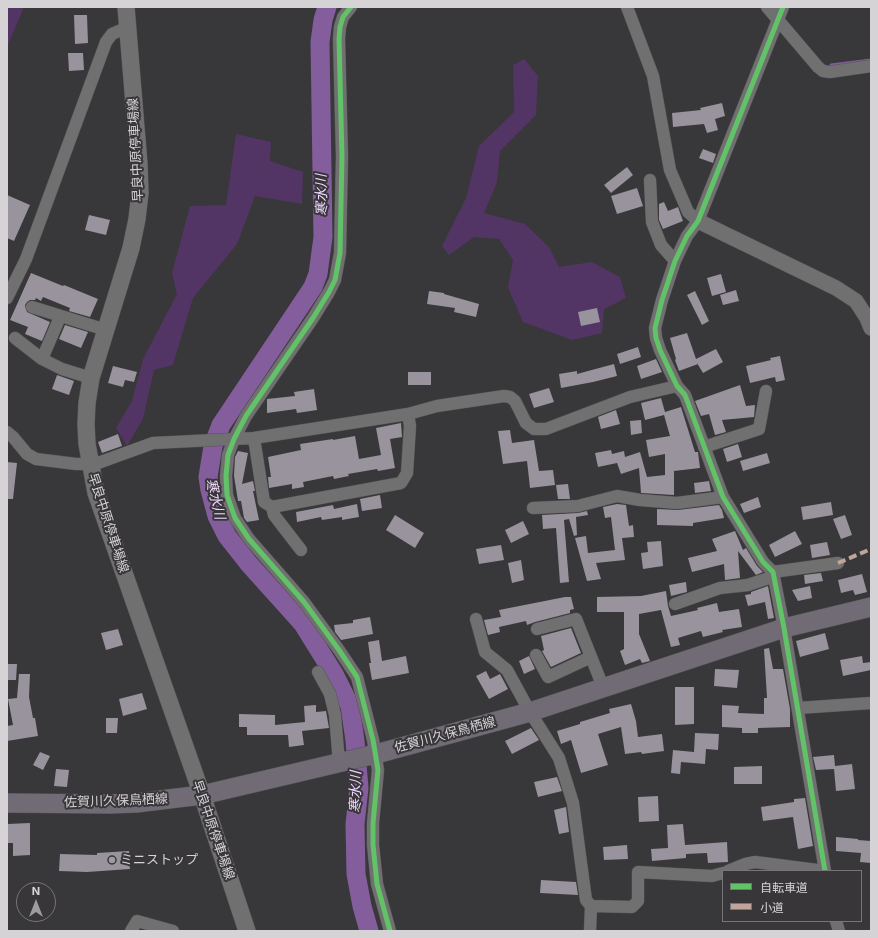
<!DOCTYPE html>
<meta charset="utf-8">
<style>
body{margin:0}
#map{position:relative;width:878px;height:938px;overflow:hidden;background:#383739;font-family:Inter,"Noto Sans JP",sans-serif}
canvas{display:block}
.frame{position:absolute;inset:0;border:8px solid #d5d3d6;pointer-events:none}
.legend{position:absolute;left:722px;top:870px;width:140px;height:52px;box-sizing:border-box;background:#39363a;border:1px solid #777578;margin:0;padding:5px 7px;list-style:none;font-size:12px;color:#d5d3d6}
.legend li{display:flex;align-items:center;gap:8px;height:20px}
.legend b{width:20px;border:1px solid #777578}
.north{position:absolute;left:16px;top:882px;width:40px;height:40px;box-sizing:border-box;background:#39363a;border:1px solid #777578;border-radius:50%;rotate:0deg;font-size:11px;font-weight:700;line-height:16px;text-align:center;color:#d5d3d6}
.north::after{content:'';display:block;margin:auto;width:14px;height:18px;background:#9e9c9f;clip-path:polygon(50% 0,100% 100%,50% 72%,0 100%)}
</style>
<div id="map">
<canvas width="878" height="938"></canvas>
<div class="frame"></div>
<ul class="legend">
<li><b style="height:5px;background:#61c268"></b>自転車道</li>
<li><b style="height:5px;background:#c0a59a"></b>小道</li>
</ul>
<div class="north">N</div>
</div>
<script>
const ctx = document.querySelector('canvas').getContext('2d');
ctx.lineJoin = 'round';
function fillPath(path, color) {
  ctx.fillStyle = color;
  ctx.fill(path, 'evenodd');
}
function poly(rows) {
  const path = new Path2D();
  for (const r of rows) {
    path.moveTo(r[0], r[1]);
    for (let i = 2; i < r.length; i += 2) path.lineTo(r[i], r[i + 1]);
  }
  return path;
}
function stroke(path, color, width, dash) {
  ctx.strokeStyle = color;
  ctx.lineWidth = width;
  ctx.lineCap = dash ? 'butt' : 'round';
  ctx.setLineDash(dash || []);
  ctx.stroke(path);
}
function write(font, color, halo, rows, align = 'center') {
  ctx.font = font + ' Inter,"Noto Sans JP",sans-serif';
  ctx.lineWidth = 4;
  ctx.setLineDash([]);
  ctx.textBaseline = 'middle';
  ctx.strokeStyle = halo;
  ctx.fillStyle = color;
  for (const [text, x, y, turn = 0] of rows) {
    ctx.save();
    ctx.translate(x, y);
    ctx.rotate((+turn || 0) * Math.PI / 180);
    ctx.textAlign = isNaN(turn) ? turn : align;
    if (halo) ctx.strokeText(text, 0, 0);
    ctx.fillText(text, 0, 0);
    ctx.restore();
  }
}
const green = poly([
 [7,7,24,7,7,47],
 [524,59,538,76,536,115,500,151,497,182,484,213,525,224,549,247,559,267,592,262,620,277,626,298,604,309,602,333,572,340,523,322,508,287,513,260,499,239,474,237,449,255,442,246,466,198,479,146,514,112,513,65],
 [236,134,271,142,270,161,303,172,302,204,255,196,237,244,193,298,173,365,154,370,143,419,127,446,116,428,132,401,143,359,177,294,172,273,190,206,226,205]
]);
const stream = poly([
 [831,65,871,60]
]);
const river = poly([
 [327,7,323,20,320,42,323,237,318,274,313,287,221,425,213,446,208,477,210,490,217,516,227,536,249,564,303,624,334,674,350,706,355,741,359,788,355,824,356,874,362,906,369,931]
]);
const building = poly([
 [74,15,87,15,88,43,75,44],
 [68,53,83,53,84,70,69,71],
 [722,103,725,116,715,119,718,130,707,133,704,124,673,127,672,113,701,110,700,108],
 [703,149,716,154,713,163,699,158],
 [627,167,633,175,611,193,604,185],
 [637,188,643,206,617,214,611,196],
 [7,195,30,205,14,241,7,238],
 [664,202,668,211,678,207,683,221,663,229,659,220,659,204],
 [89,215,110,220,106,235,85,230],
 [31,273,63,286,64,285,98,299,90,317,69,311,70,308,43,297,41,301,36,298,35,300,30,300,27,302,25,305,27,312,50,322,42,341,25,334,28,327,10,320],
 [721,274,726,292,712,296,707,278],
 [736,290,739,301,723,305,720,295],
 [429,291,444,293,444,294,479,304,476,317,454,312,455,308,427,304],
 [695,291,709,321,702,325,687,295],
 [597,308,600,322,581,326,578,312],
 [65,325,88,332,81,348,59,339],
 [687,333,696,359,716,349,723,362,703,373,697,363,698,364,679,371,675,360,676,359,670,338],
 [638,347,641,357,620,364,617,354],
 [780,356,785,380,776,382,775,377,750,383,746,366,771,360,770,358],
 [656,359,662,372,641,379,637,366],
 [614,364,617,376,593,382,561,388,559,374,577,371,577,374],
 [113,366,137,372,134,382,125,380,123,387,108,383],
 [408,372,431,372,431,385,408,385],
 [57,375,74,381,69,395,52,389],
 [740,385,746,406,755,405,754,417,722,420,726,432,715,435,709,414,701,416,695,401],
 [549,388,554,402,534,408,529,394],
 [314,389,317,410,297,413,296,409,267,413,267,399,295,396,294,392],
 [661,398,665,412,681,407,695,452,698,452,700,468,674,471,674,495,641,493,639,468,621,474,617,463,598,467,595,453,611,450,612,454,624,451,625,457,640,452,647,477,665,475,665,454,649,457,646,440,670,436,664,415,645,420,641,403],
 [616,410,620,424,601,429,598,417],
 [641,420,642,433,631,435,630,421],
 [401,423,402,437,390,439,395,468,378,471,377,469,348,474,349,476,334,479,333,476,303,482,304,487,292,489,292,484,269,488,268,477,271,477,268,457,301,450,300,444,333,439,333,440,355,436,359,459,381,455,376,428],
 [510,430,512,443,534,440,539,471,553,470,555,485,530,488,527,461,503,464,498,431],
 [118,434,122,446,102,453,98,442],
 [738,444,742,457,727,462,723,449],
 [238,451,248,453,242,484,253,481,255,491,253,491,259,520,247,522,244,518,241,501,238,501,234,476,235,457],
 [767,453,770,463,743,471,740,461],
 [7,462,17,463,13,499,7,499],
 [709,481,711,491,695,493,694,483],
 [568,484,570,499,558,499,556,485],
 [380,495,382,508,362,511,360,499],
 [758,497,761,507,744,513,740,504],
 [831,502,833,515,803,520,801,507],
 [357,504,359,517,342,520,342,517,322,520,321,517,297,522,296,512,333,505,334,509],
 [617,504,626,505,629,526,633,525,634,537,622,538,625,560,596,563,601,579,587,581,575,538,586,536,588,553,615,550,611,517,605,518,603,507],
 [719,505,722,510,724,518,693,523,693,526,657,525,657,509,678,510],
 [587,511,588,515,576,517,577,535,574,536,569,519,564,520,569,582,560,583,556,528,543,529,542,515,578,513],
 [395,515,424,533,415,548,386,530],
 [845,515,852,535,841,539,833,519],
 [523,521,529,534,511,543,505,530],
 [735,531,743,550,746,548,757,566,763,572,756,575,738,551,740,578,725,580,724,564,692,572,688,558,717,551,712,539],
 [795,531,802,544,775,557,769,545],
 [661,541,663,566,643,569,641,553,648,552,647,542],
 [827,542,830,555,812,558,810,545],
 [501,545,504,560,479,564,476,549],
 [521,560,524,580,512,583,508,563],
 [821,573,823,581,805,584,804,575],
 [862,574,867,592,855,595,853,590,841,593,838,580],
 [686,582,687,592,671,596,669,585],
 [768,586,774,618,768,619,765,602,748,606,745,595,751,594,751,592],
 [810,586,812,598,798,601,792,590],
 [666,591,668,606,671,616,698,610,697,608,717,603,719,612,739,609,742,627,722,630,723,632,703,637,701,631,678,638,680,645,671,647,661,610,639,614,639,634,650,661,642,663,640,659,625,665,620,651,624,649,624,612,597,612,597,597,641,596],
 [565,597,571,597,574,609,570,610,570,613,535,622,527,625,526,621,499,627,500,632,488,635,484,620,501,617,499,610],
 [370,617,373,634,341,640,335,632,334,625,353,623,353,620],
 [571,628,581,653,551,667,542,651,544,650,541,636],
 [118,629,123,645,106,650,101,633],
 [825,633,829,649,800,657,796,641],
 [379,640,382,661,406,656,409,673,372,680,369,663,371,663,368,642],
 [769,648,773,669,783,669,790,709,790,727,758,728,758,733,742,733,742,728,722,727,722,705,739,706,738,713,764,714,764,698,767,698,764,649],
 [529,656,535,669,524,674,519,661],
 [862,656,863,663,871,662,871,670,843,676,840,660],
 [7,664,17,664,16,680,7,680],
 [715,669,739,670,737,688,714,686],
 [486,671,490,679,500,674,508,689,489,699,476,676],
 [19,674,30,674,29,697,33,718,35,718,38,736,7,741,7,726,13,725,8,699,17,698],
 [675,687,694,687,694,724,675,725],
 [142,693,147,709,123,716,119,699],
 [631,704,636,721,638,737,662,734,664,751,642,754,641,752,625,754,621,727,598,734,608,765,581,773,571,740,561,744,557,731,580,724,580,722,610,713,609,709],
 [316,705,316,712,326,711,329,728,302,731,304,745,289,747,288,735,247,735,247,727,239,727,239,714,275,715,275,725,305,722,304,706],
 [106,718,118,718,117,733,106,733],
 [531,728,539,740,512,754,505,741],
 [695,733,719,734,718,750,706,749,705,764,681,762,680,774,671,773,673,750,694,752],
 [40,752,50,756,43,770,33,765],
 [834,755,835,766,852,764,855,789,836,791,834,769,816,770,813,757],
 [762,766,762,784,734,784,734,767],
 [56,769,69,770,67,787,54,786],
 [557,777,562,791,538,797,534,782],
 [658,796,659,821,639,822,638,797],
 [805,798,813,846,798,849,793,817,763,821,761,807,794,802,794,799],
 [566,807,569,832,559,834,554,810],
 [30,823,30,855,13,856,13,843,7,843,7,824],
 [683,824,685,845,727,842,728,862,708,863,707,853,686,854,686,858,652,861,651,849,668,848,667,825],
 [836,837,858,839,858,840,871,841,871,863,860,862,861,853,836,851],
 [627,845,628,859,604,860,603,847],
 [129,851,130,869,87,872,59,871,60,854,97,855,97,853],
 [541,880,576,882,578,895,540,893]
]);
const minor = poly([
 [351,7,343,17,340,27,339,39,342,156,340,253,335,280,329,292,313,318,246,416,234,439,228,455,226,476,227,495,235,518,249,539,304,602,339,650,357,677,373,740,378,770,373,823,373,845,377,884,390,931],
 [627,7,653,76,670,170,688,212,698,221],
 [767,7,818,67,823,71,830,72,871,66],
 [783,7,698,221,687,236,675,261,662,300,655,328,656,338,660,350,677,386,685,395,723,497,763,562,773,572,784,628,825,871],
 [650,180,652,222,661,245,675,261],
 [7,298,26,259,106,42,112,34,128,27],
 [32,307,106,330],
 [15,338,42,359,62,369,91,378],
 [42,359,60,317],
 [7,432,13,437,27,454,36,459,76,464,90,464,98,463,153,443,254,438,408,414,437,406,504,396,510,397,515,401,526,423,534,429,546,429,630,397,677,386],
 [254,438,264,502,272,507,401,483,407,473,410,426,408,414],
 [704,447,759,429,766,391],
 [272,507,274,515,301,550],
 [533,508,578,506,617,496,640,500,677,503,723,497],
 [675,604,720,588,748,585,769,578,773,572,838,563],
 [476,619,485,652,507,670,530,712,559,758,573,803,586,900,591,906],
 [537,629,576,619,603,687],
 [536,655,548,677,591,657],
 [318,672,330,694,335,715,339,763],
 [798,708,871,703],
 [728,871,745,864,755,862,825,871],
 [836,921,839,931],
 [131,931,137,921,173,931],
 [590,931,591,906,632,907,638,901,638,872,712,876,723,873]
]);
const tertiary = poly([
 [698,221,836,288,856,301,867,318,871,328]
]);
const secondary = poly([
 [126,7,139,164,140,193,137,219,131,248,91,378,87,403,86,424,87,444,96,493,202,795,247,931]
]);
const primary = poly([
 [7,803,110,804,136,803,202,795,376,754,530,712,784,628,871,607]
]);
const quiet = poly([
 [838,563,871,549]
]);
const cycleway = poly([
 [351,7,343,17,340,27,339,39,342,156,340,253,335,280,329,292,313,318,246,416,234,439,228,455,226,476,227,495,235,518,249,539,304,602,339,650,357,677,373,740,378,770,373,823,373,845,377,884,390,931],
 [783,7,698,221,687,236,675,261,662,300,655,328,656,338,660,350,677,386,685,395,723,497,763,562,773,572,784,628,825,871]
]);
const markers = [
 [112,860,4,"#9e9c9f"]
];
const streetNames = [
 ["早良中原停車場線",136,150,-93],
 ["早良中原停車場線",108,523,72],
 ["佐賀川久保鳥栖線",445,735,-15],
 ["佐賀川久保鳥栖線",116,801,-2],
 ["早良中原停車場線",213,830,71]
];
const poiNames = [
 ["ミニストップ",120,860]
];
const waterNames = [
 ["寒水川",322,195,-91],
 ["寒水川",215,499,76],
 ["寒水川",356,792,-89]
];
fillPath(green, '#523564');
stroke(stream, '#845d9c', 3);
stroke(river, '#845d9c', 19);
fillPath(building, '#98939c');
stroke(minor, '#545354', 13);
stroke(tertiary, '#545354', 16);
stroke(secondary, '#545354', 18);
stroke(primary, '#545354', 20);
stroke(minor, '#717071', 12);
stroke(tertiary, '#717071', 15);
stroke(secondary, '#717071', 17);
stroke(primary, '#706b74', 19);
stroke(quiet, '#c0a59a', 4, [8, 4]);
stroke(cycleway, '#61c268', 5);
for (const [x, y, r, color] of markers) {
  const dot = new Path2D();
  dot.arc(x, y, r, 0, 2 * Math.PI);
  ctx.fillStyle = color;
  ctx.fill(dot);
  stroke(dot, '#39363a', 1.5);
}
write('13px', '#d5d3d6', '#39363a', streetNames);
write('13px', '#d5d3d6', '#39363a', poiNames, 'left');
write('italic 14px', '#edd7fd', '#39363a', waterNames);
</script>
